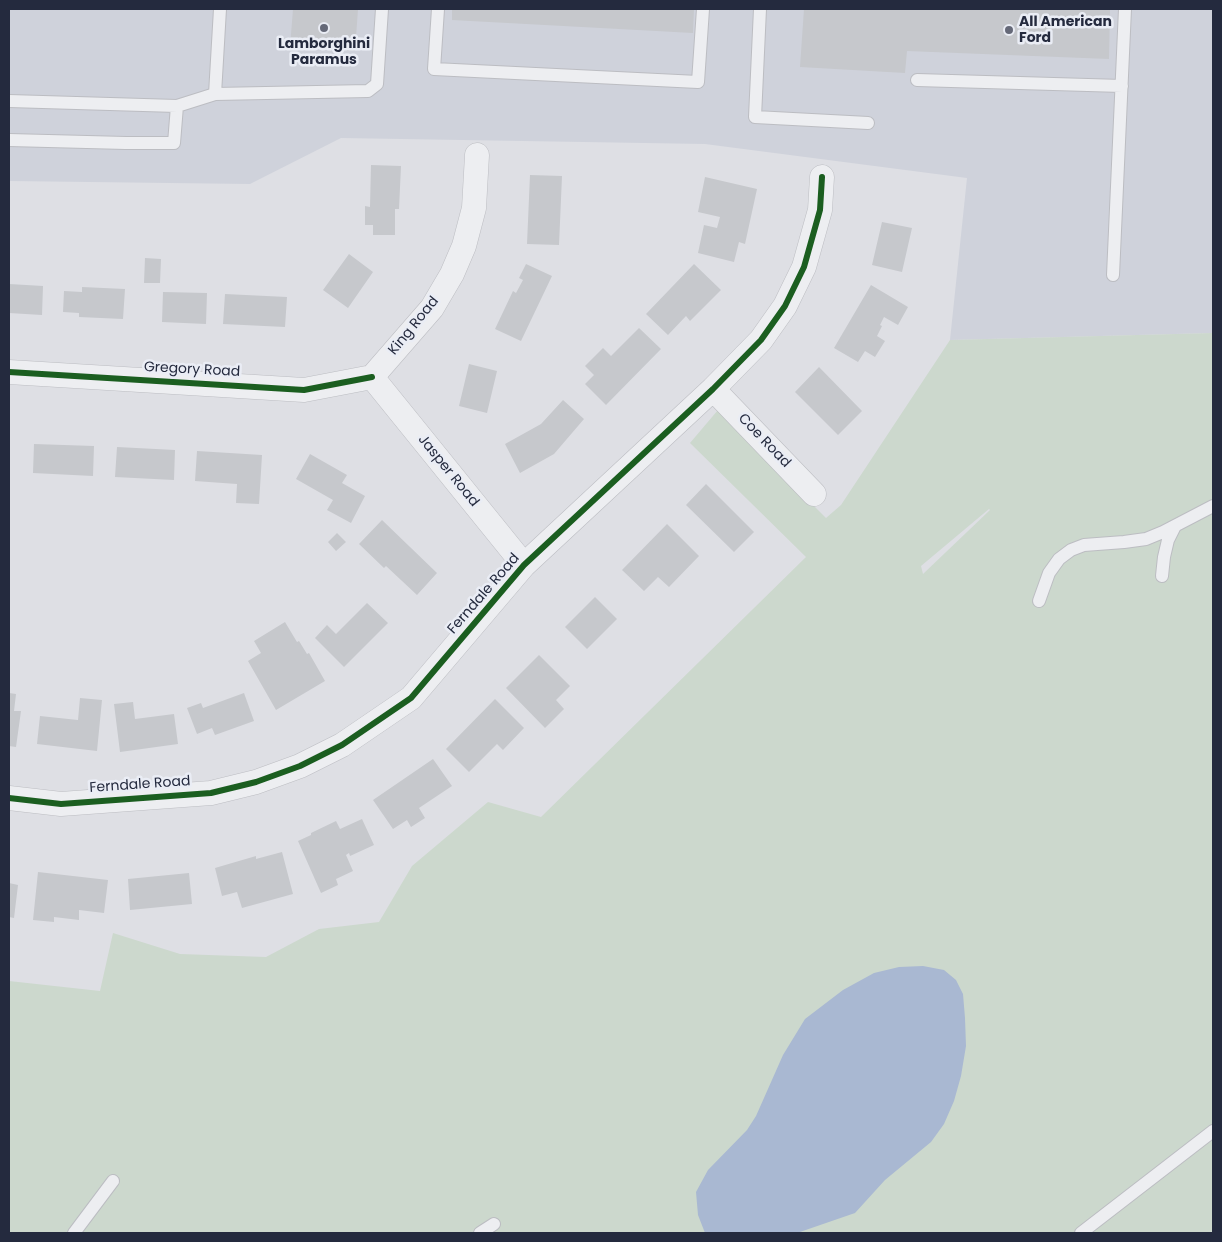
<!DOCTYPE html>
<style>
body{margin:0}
#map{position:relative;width:1222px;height:1242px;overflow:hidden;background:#dedfe4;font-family:Poppins,sans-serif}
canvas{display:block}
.frame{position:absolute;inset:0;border:10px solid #242a3e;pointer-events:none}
</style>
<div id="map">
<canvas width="1222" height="1242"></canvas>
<div class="frame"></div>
</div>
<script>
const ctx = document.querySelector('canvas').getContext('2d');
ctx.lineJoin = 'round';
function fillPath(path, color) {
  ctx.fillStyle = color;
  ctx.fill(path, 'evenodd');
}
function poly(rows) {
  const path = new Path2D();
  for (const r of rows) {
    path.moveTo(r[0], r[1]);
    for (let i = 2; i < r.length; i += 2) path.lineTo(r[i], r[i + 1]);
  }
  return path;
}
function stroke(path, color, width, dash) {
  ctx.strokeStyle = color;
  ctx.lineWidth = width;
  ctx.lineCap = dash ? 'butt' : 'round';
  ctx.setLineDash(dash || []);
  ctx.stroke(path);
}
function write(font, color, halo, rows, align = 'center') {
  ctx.font = font + ' Poppins,sans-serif';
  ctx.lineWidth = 5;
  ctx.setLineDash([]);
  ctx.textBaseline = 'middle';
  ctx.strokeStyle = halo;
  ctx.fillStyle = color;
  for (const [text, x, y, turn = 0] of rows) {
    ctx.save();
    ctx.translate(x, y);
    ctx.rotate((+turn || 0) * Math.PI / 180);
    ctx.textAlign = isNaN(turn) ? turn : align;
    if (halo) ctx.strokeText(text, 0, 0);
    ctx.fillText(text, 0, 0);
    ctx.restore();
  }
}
const built = poly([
 [9,9,1213,9,1213,333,950,340,967,178,705,144,341,138,250,184,9,181]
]);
const green = poly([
 [1213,333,1213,1233,9,1233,9,981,100,991,113,933,180,954,266,957,319,929,379,922,412,866,488,802,541,817,806,557,690,443,718,410,826,518,841,505,950,340],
 [989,509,990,510,923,574,921,566]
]);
const water = poly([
 [923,966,944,970,956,980,963,994,965,1018,966,1046,961,1076,954,1101,944,1124,931,1142,885,1180,855,1213,797,1233,705,1233,698,1215,696,1192,708,1170,747,1130,756,1116,783,1055,805,1019,843,990,874,973,899,967]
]);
const building = poly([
 [293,9,358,9,355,51,290,47],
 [452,9,694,9,693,33,452,20],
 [804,9,1110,9,1109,59,907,51,905,73,800,67],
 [371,165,401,166,399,209,395,209,395,235,373,235,373,225,365,225,365,206,370,207],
 [530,175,562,176,559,245,527,244],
 [705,177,757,189,745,244,739,242,734,262,698,253,704,225,717,228,720,217,698,212],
 [882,222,912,228,902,272,872,265],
 [349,254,373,272,348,308,323,290],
 [145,258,161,259,160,283,144,283],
 [526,264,552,276,521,341,495,329,513,291,516,293,523,280,519,278],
 [694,264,721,290,690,321,686,316,668,335,646,314],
 [9,284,43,286,42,315,9,313],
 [871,285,908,307,898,325,884,317,880,325,882,326,877,336,885,341,875,357,865,351,858,362,834,348],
 [82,287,125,289,123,319,79,317,79,313,63,312,64,291,82,292],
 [163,292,207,293,206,324,162,322],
 [225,294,287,297,285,327,223,324],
 [639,328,661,349,606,405,585,384,594,375,585,366,603,348,611,356],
 [469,364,497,371,487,413,459,406],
 [819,367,862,411,838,435,795,392],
 [563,400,584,419,554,454,520,473,505,444,541,424],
 [34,444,94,446,93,476,33,473],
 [117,447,175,450,174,480,115,477],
 [197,451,262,455,259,504,236,503,237,484,195,481],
 [310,454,347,475,342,483,365,496,351,523,327,510,333,500,296,479],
 [706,484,754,532,734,552,686,505],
 [382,520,437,573,417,595,386,566,384,568,359,544],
 [667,524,699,556,669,587,658,577,644,591,622,570],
 [337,533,346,542,336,551,328,542],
 [595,597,617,619,587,649,565,627],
 [367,603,388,623,344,667,315,638,327,625,336,634],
 [285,622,297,642,299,641,307,654,309,653,325,681,276,710,248,661,261,653,254,641],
 [539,655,570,686,556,700,564,709,545,728,506,688],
 [9,693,16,694,14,711,21,711,16,747,9,746],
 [244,693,254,721,215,735,212,728,197,734,187,708,201,703,203,708],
 [80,698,102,700,97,751,37,744,40,716,78,720],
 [495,699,524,728,503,750,497,744,469,772,446,749],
 [133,702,135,719,174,714,178,744,120,752,114,704],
 [433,759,452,786,419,808,425,818,411,827,407,820,393,829,373,800],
 [362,819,374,845,350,856,349,853,346,855,353,871,336,879,338,885,321,893,298,841,311,835,311,833,336,821,340,829],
 [282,852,293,894,242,908,237,892,222,896,215,868,256,856,256,859],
 [38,872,108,880,104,913,79,910,79,920,54,917,54,922,33,920],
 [189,873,192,904,130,910,128,879],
 [9,883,18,885,14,918,9,917]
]);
const lane = poly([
 [438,9,434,69,698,82,703,9],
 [760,9,755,117,868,123],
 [917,80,1122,86],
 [215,94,368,91,377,84,382,9],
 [9,101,177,106,215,94,220,9],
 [9,140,126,143,174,143,177,106],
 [1113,275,1125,9],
 [1162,576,1164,557,1168,540,1175,526],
 [1039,601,1049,573,1059,559,1071,550,1084,545,1124,542,1146,539,1163,532,1213,506],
 [74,1233,113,1181],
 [480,1233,494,1224],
 [1081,1233,1213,1131]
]);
const street = poly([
 [9,372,304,390,372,377],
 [372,377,432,308,452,274,464,246,474,208,477,155],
 [372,377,524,565],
 [713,389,814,494],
 [9,798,61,804,211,793,256,782,300,766,342,745,411,698,524,565,713,389,761,340,785,306,804,267,820,210,822,177]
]);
const cycleway = poly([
 [9,372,304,390,372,377],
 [9,798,61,804,211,793,256,782,300,766,342,745,411,698,524,565,713,389,761,340,785,306,804,267,820,210,822,177]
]);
const markers = [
 [324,28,5,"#656978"],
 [1009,30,5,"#656978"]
];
const poiNames = [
 ["All American",1019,22],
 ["Ford",1019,38],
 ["Lamborghini",324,44,"center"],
 ["Paramus",324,60,"center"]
];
const streetNames = [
 ["King Road",414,326,-51],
 ["Gregory Road",192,370,3],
 ["Coe Road",764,441,46],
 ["Jasper Road",448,471,51],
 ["Ferndale Road",484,594,-49],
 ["Ferndale Road",140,785,-4]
];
fillPath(built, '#cfd2db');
fillPath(green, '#ccd8cd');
fillPath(water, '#a9b8d2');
fillPath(building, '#c6c8cc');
stroke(lane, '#bcbdc2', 14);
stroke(street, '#bcbdc2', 25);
stroke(lane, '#edeef1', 12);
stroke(street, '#edeef1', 24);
stroke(cycleway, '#1b5e20', 6);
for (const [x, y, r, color] of markers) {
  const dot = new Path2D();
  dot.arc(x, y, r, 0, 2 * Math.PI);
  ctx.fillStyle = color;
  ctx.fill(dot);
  stroke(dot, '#eaedf5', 2);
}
write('bold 14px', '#242a3e', '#eaedf5', poiNames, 'left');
write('14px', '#242a3e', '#eaedf5', streetNames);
</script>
